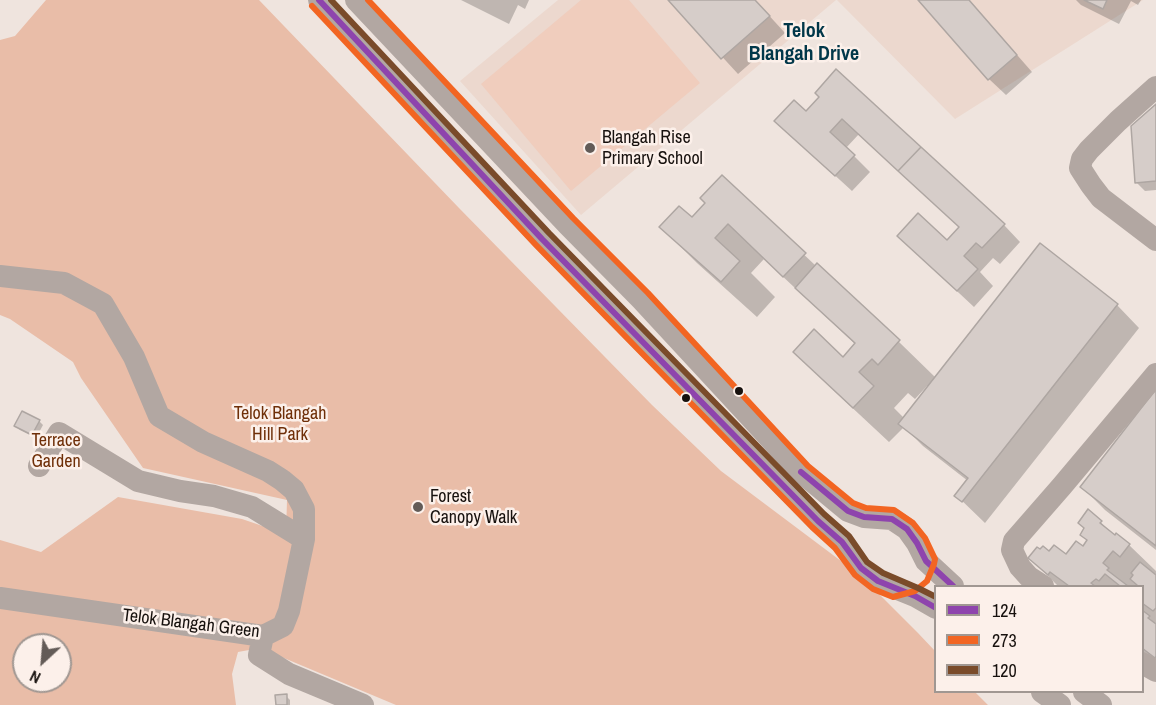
<!DOCTYPE html>
<style>
body{margin:0}
#map{position:relative;width:1156px;height:705px;overflow:hidden;background:#efe4de;font-family:"Archivo Narrow",sans-serif}
canvas{display:block}
.legend{position:absolute;left:934px;top:585px;width:210px;height:108px;box-sizing:border-box;background:#fcf0ea;border:2px solid #a09792;margin:0;padding:8px 10px;list-style:none;font-size:18px;color:#17110e}
.legend li{display:flex;align-items:center;gap:12px;height:30px}
.legend b{width:30px;border:2px solid #a09792}
.north{position:absolute;left:12px;top:633px;width:60px;height:60px;box-sizing:border-box;background:#fcf0ea;border:2px solid #a09792;border-radius:50%;rotate:206deg;font-size:16px;font-weight:700;line-height:24px;text-align:center;color:#17110e}
.north::after{content:'';display:block;margin:auto;width:21px;height:27px;background:#635b57;clip-path:polygon(50% 0,100% 100%,50% 72%,0 100%)}
</style>
<div id="map">
<canvas width="1156" height="705"></canvas>
<ul class="legend">
<li><b style="height:8px;background:#8e44ad"></b>124</li>
<li><b style="height:8px;background:#f26522"></b>273</li>
<li><b style="height:8px;background:#7a4b2a"></b>120</li>
</ul>
<div class="north">N</div>
</div>
<script>
const ctx = document.querySelector('canvas').getContext('2d');
ctx.lineJoin = 'round';
function fillPath(path, color) {
  ctx.fillStyle = color;
  ctx.fill(path, 'evenodd');
}
function poly(rows) {
  const path = new Path2D();
  for (const r of rows) {
    path.moveTo(r[0], r[1]);
    for (let i = 2; i < r.length; i += 2) path.lineTo(r[i], r[i + 1]);
  }
  return path;
}
function stroke(path, color, width, dash) {
  ctx.strokeStyle = color;
  ctx.lineWidth = width;
  ctx.lineCap = dash ? 'butt' : 'round';
  ctx.setLineDash(dash || []);
  ctx.stroke(path);
}
function write(font, color, halo, rows, align = 'center') {
  ctx.font = font + ' "Archivo Narrow",sans-serif';
  ctx.lineWidth = 5;
  ctx.setLineDash([]);
  ctx.textBaseline = 'middle';
  ctx.strokeStyle = halo;
  ctx.fillStyle = color;
  for (const [text, x, y, turn = 0] of rows) {
    ctx.save();
    ctx.translate(x, y);
    ctx.rotate((+turn || 0) * Math.PI / 180);
    ctx.textAlign = isNaN(turn) ? turn : align;
    if (halo) ctx.strokeText(text, 0, 0);
    ctx.fillText(text, 0, 0);
    ctx.restore();
  }
}
const built = poly([
 [558,0,836,0,581,215,460,81],
 [837,0,1143,0,955,119]
]);
const green = poly([
 [581,0,629,0,700,83,571,191,481,84]
]);
const forest = poly([
 [46,0,259,0,459,208,652,405,721,471,861,576,918,633,935,651,936,692,975,692,988,705,396,705,260,648,238,652,232,674,236,705,0,705,0,540,41,552,118,497,242,519,286,534,287,500,143,468,81,378,73,362,10,319,0,315,0,40,15,36],
 [24,645,60,645,60,681,24,681]
]);
const shadow = poly([
 [461,0,529,0,525,9,518,5,509,24],
 [670,0,755,0,785,33,738,74],
 [920,0,969,0,1032,72,1006,95,989,79],
 [1076,0,1141,0,1138,5,1131,1,1119,24,1081,5],
 [821,97,1004,225,1020,242,1000,264,993,258,980,272,993,286,974,307,915,252,947,242,961,228,859,134,846,148,870,172,852,191,793,137,806,113],
 [1156,106,1156,190,1145,191,1136,182],
 [722,177,816,266,899,342,936,378,1117,305,1139,328,985,523,956,495,968,481,923,446,904,427,889,442,830,387,795,352,843,359,856,345,764,259,751,273,775,297,757,317,697,263,661,227,692,219,707,203],
 [927,386,928,388,904,418,894,408,908,393,915,399],
 [1156,391,1156,550,1105,510,1082,487],
 [23,413,39,421,43,425,36,438,20,430,16,426],
 [1089,511,1115,536,1116,535,1129,545,1156,571,1156,661,1142,654,1142,586,1058,586,1030,558,1049,553,1066,556,1083,548,1088,541,1086,529],
 [286,696,290,700,290,705,277,705]
]);
const building = poly([
 [668,0,755,0,770,16,721,59,668,0],
 [918,0,969,0,1017,55,988,80,918,0],
 [1084,0,1107,0,1103,9,1084,0],
 [836,69,921,147,898,171,842,119,830,132,855,155,835,176,774,121,794,100,806,111,819,97,815,93,836,69],
 [1156,104,1156,181,1135,183,1131,126,1156,104],
 [921,147,1005,224,982,248,976,243,964,256,978,269,957,291,897,236,918,213,947,240,959,227,898,171,921,147],
 [722,175,806,253,783,277,728,224,715,238,740,261,721,282,659,227,679,206,692,217,705,203,700,198,722,175],
 [1040,243,1118,304,962,502,954,496,968,478,898,424,1040,243],
 [817,263,900,340,878,365,872,359,859,372,874,386,853,408,793,352,814,329,843,357,855,343,795,288,817,263],
 [1156,389,1156,546,1080,487,1156,389],
 [22,411,40,420,32,435,14,426,22,411],
 [1088,509,1102,521,1100,523,1115,535,1116,533,1130,544,1120,557,1113,551,1103,563,1109,568,1107,570,1128,586,1120,586,1105,574,1099,581,1096,579,1091,583,1095,586,1069,586,1050,572,1048,575,1028,558,1037,547,1040,549,1043,546,1049,551,1054,545,1066,554,1076,541,1083,546,1087,540,1080,535,1084,528,1078,523,1088,509],
 [1140,562,1156,575,1156,608,1153,611,1142,603,1142,586,1136,586,1137,585,1130,579,1133,575,1131,573,1140,562],
 [1142,610,1150,616,1148,618,1156,624,1156,656,1155,658,1142,648,1142,610],
 [287,694,287,705,276,705,275,695,287,694]
]);
const minor = poly([
 [319,0,542,239,818,521,842,542,861,568,878,581,915,596,936,608],
 [356,0,567,224,641,299,802,473,848,511,864,517,892,519,907,529,917,543,926,561,953,586],
 [1156,87,1118,121,1089,150,1082,159,1080,168,1091,185,1101,198,1156,240],
 [0,276,64,283,103,304,134,357,159,416,203,442,268,471,282,480,294,490,304,509,304,539,289,611,283,626,263,636,0,598],
 [39,466,59,433,138,481,180,491,214,496,252,507,304,539],
 [1043,586,1029,577,1020,567,1012,550,1014,541,1062,486,1156,374],
 [263,636,259,655,289,674,363,705],
 [1142,663,1156,671],
 [1042,692,1060,705],
 [1084,692,1101,705]
]);
const bus1 = poly([
 [319,0,542,239,818,521,842,542,861,568,878,581,915,596,936,608],
 [801,472,848,511,864,517,892,519,907,529,917,543,926,561,953,586]
]);
const bus2 = poly([
 [312,6,536,245,812,527,835,548,855,575,873,589,893,597,915,591,927,581,934,564,935,559,925,538,913,523,894,510,866,508,853,503,808,466,648,293,573,218,368,0]
]);
const bus3 = poly([
 [331,0,549,233,824,514,849,536,867,562,883,573,918,588,936,597]
]);
const markers = [
 [590,148,6,"#635b57"],
 [739,391,5,"#17110e"],
 [686,398,5,"#17110e"],
 [418,507,6,"#635b57"]
];
const poiNames = [
 ["Blangah Rise",602,138],
 ["Primary School",602,159],
 ["Forest",430,497],
 ["Canopy Walk",430,518]
];
const parkNames = [
 ["Telok Blangah",280,414],
 ["Hill Park",280,435],
 ["Terrace",56,441],
 ["Garden",56,462]
];
const streetNames = [
 ["Telok Blangah Green",191,624,7]
];
const neighbourhoodNames = [
 ["Telok",804,32],
 ["Blangah Drive",804,55]
];
fillPath(built, '#ecd8ce');
fillPath(green, '#f0cdbd');
fillPath(forest, '#e9bda8');
fillPath(shadow, '#0003');
fillPath(building, '#d6cdc9');
stroke(building, '#aea6a2', 1.5);
stroke(minor, '#b2a7a2', 22);
stroke(bus1, '#8e44ad', 6);
stroke(bus2, '#f26522', 6);
stroke(bus3, '#7a4b2a', 6);
for (const [x, y, r, color] of markers) {
  const dot = new Path2D();
  dot.arc(x, y, r, 0, 2 * Math.PI);
  ctx.fillStyle = color;
  ctx.fill(dot);
  stroke(dot, '#fcf0ea', 2);
}
write('18px', '#17110e', '#fcf0ea', poiNames, 'left');
write('18px', '#6f2f08', '#fcf0ea', parkNames);
write('18px', '#17110e', '#fcf0ea', streetNames);
write('bold 20px', '#013749', '#fcf0ea', neighbourhoodNames);
</script>
